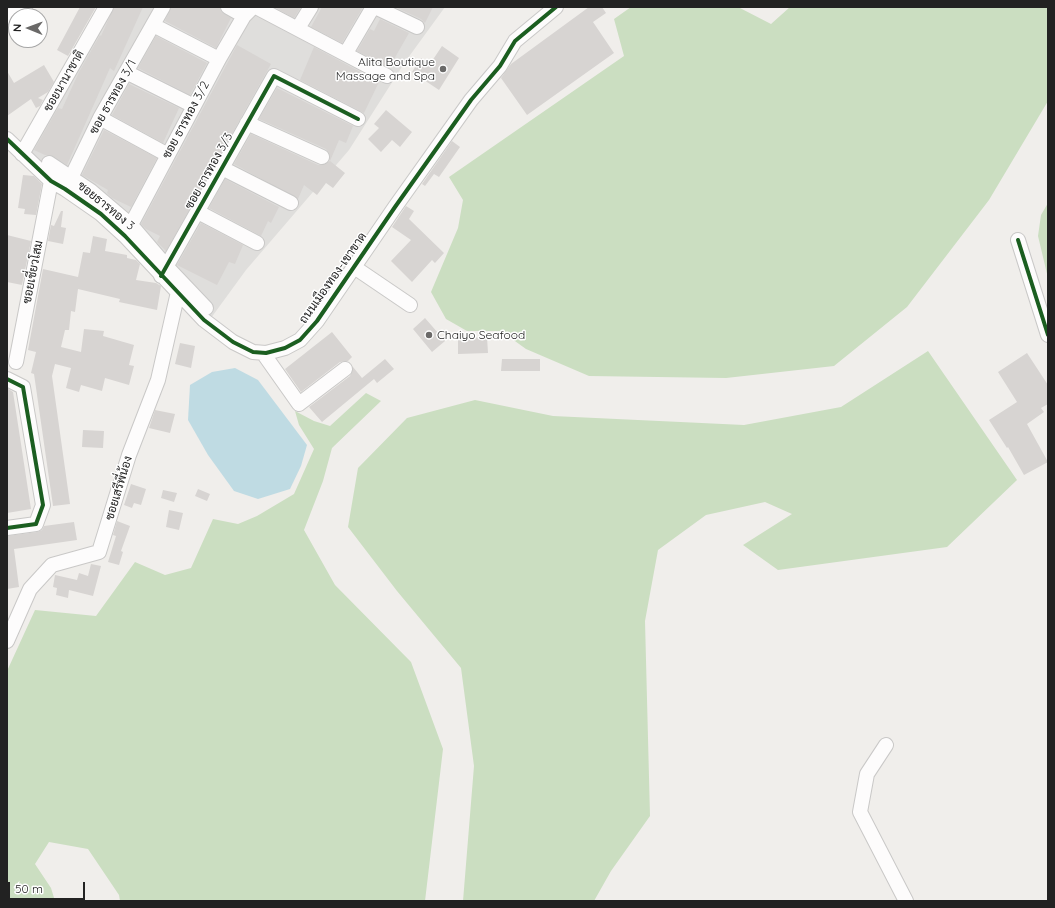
<!DOCTYPE html>
<meta charset="utf-8">
<style>
body{margin:0}
#map{position:relative;width:1055px;height:908px;overflow:hidden;background:#f0eeeb;font-family:Quicksand,sans-serif}
canvas{display:block}
.frame{position:absolute;inset:0;border:8px solid #222;pointer-events:none}
.north{position:absolute;left:8px;top:8px;width:40px;height:40px;box-sizing:border-box;background:#fff;border:1px solid #a7a7a7;border-radius:50%;rotate:271deg;font-size:11px;font-weight:700;line-height:16px;text-align:center;color:#222}
.north::after{content:'';display:block;margin:auto;width:14px;height:18px;background:#6a6968;clip-path:polygon(50% 0,100% 100%,50% 72%,0 100%)}
.scale{position:absolute;left:8px;top:882px;width:77px;height:18px;box-sizing:border-box;border:2px solid #222;border-top:0;padding-left:5px;font-size:12px;line-height:14px;white-space:nowrap;color:#222;-webkit-text-stroke:3px #fff;paint-order:stroke}
</style>
<div id="map">
<canvas width="1055" height="908"></canvas>
<div class="frame"></div>
<div class="north">N</div>
<div class="scale">50 m</div>
</div>
<script>
const ctx = document.querySelector('canvas').getContext('2d');
ctx.lineJoin = 'round';
function fillPath(path, color) {
  ctx.fillStyle = color;
  ctx.fill(path, 'evenodd');
}
function poly(rows) {
  const path = new Path2D();
  for (const r of rows) {
    path.moveTo(r[0], r[1]);
    for (let i = 2; i < r.length; i += 2) path.lineTo(r[i], r[i + 1]);
  }
  return path;
}
function stroke(path, color, width, dash) {
  ctx.strokeStyle = color;
  ctx.lineWidth = width;
  ctx.lineCap = dash ? 'butt' : 'round';
  ctx.setLineDash(dash || []);
  ctx.stroke(path);
}
function write(font, color, halo, rows, align = 'center') {
  ctx.font = font + ' Quicksand,Sarabun,sans-serif';
  ctx.lineWidth = 3;
  ctx.setLineDash([]);
  ctx.textBaseline = 'middle';
  ctx.strokeStyle = halo;
  ctx.fillStyle = color;
  for (const [text, x, y, turn = 0] of rows) {
    ctx.save();
    ctx.translate(x, y);
    ctx.rotate((+turn || 0) * Math.PI / 180);
    ctx.textAlign = isNaN(turn) ? turn : align;
    if (halo) ctx.strokeText(text, 0, 0);
    ctx.fillText(text, 0, 0);
    ctx.restore();
  }
}
const residential = poly([
 [109,7,445,7,405,62,349,150,246,270,211,318,63,180,29,151]
]);
const forest = poly([
 [631,7,738,7,771,24,790,7,1048,7,1048,101,989,200,907,307,834,366,726,378,589,376,526,349,501,331,467,331,446,319,431,292,458,228,463,200,449,177,624,56,614,19],
 [1048,203,1048,278,1038,236,1041,215],
 [928,351,1017,480,947,547,778,570,743,545,792,514,765,502,706,515,658,550,645,621,650,816,611,871,594,901,463,901,474,766,461,668,397,591,348,527,358,468,407,418,475,400,553,416,744,425,841,407],
 [366,393,381,401,332,448,323,481,304,530,335,585,411,662,443,749,425,901,120,901,119,895,88,849,49,842,35,864,51,888,55,901,7,901,7,671,35,610,96,616,135,562,165,575,191,568,213,519,238,524,257,516,294,494,314,449,299,425,295,411,314,421,330,426]
]);
const water = poly([
 [235,368,258,380,307,445,301,466,290,489,258,499,234,491,208,455,188,420,190,385,212,372]
]);
const building = poly([
 [80,7,96,7,68,56,57,50],
 [114,7,143,7,114,71,110,68,67,165,53,156,45,155,34,150,58,108,62,109,79,72,100,35,101,36],
 [171,7,220,7,221,12,231,18,216,48,165,21],
 [274,7,301,7,294,18],
 [322,7,363,7,342,43,311,27],
 [395,7,433,7,425,23,421,19],
 [589,7,602,7,606,13,593,22,614,53,527,115,501,78,511,64],
 [380,19,409,33,389,68,357,51,370,29,374,31],
 [156,36,207,63,190,95,138,68],
 [237,45,271,64,166,251,157,242,160,236,146,229,141,224],
 [442,46,459,58,439,90,412,72,421,58,430,64],
 [314,47,379,82,364,113,300,80],
 [44,65,54,82,48,92,38,98,43,100,40,106,36,108,31,99,7,116,7,71,14,83],
 [129,84,179,108,163,143,112,115],
 [277,88,353,126,346,143,339,140,330,161,345,173,333,188,326,183,317,195,304,185,298,199,234,164,251,134,318,165,323,165,330,161,330,156,326,149,259,119],
 [386,110,412,132,400,147,392,140,381,152,368,139,379,128,374,124],
 [104,130,157,158,131,207,112,198,107,193,108,190,82,175],
 [452,141,460,147,439,177,434,174,425,186,422,184],
 [23,175,34,176,42,184,36,215,24,214,25,209,18,208],
 [225,179,279,207,271,223,268,221,261,236,209,208],
 [406,206,414,211,409,219,444,253,435,263,432,260,412,282,391,261,411,240,392,227],
 [61,211,63,211,61,227,66,228,63,244,48,241,51,225,54,226],
 [201,223,243,245,235,264,229,262,217,285,177,265],
 [7,235,31,241,22,285,7,282],
 [93,236,107,239,105,251,127,255,127,258,136,260,140,264,136,280,156,283,161,286,157,310,119,302,120,299,78,289,75,312,71,311,69,330,65,330,61,347,81,352,84,329,104,331,103,336,134,345,129,365,134,366,129,385,105,378,102,391,81,385,79,392,66,388,71,368,55,364,52,376,70,504,53,506,34,374,31,373,36,352,28,350,43,269,78,277,83,252,90,253],
 [425,318,445,341,432,352,413,329],
 [332,332,352,357,348,361,340,362,301,392,285,369],
 [487,337,488,353,458,354,458,338],
 [180,343,195,346,191,368,175,364],
 [1027,353,1048,385,1048,404,1041,408,1044,412,1027,424,1048,462,1024,475,1008,447,1007,448,989,420,1017,402,998,372],
 [385,359,394,369,377,383,374,379,322,422,309,407,350,376,353,367,362,378],
 [502,359,540,359,540,371,501,371],
 [7,388,13,392,31,509,7,513],
 [155,410,175,414,170,433,149,428],
 [83,430,104,431,103,448,82,447],
 [131,484,146,489,141,505,134,503,132,508,124,505],
 [198,489,210,494,207,501,195,496],
 [163,490,177,493,174,502,161,498],
 [169,510,183,513,179,530,166,527],
 [117,521,130,526,121,551,123,552,119,565,108,562,116,536,113,535],
 [74,522,77,540,14,549,19,587,7,589,7,536,37,532,42,530,44,526],
 [91,564,101,566,93,596,69,590,68,598,56,595,57,588,53,587,55,575,77,580,79,573,88,576]
]);
const minor = poly([
 [228,7,244,16],
 [256,7,387,76],
 [375,7,417,27],
 [7,17,25,7],
 [153,25,219,59],
 [298,28,311,7],
 [346,53,373,7],
 [126,72,194,106],
 [100,118,168,155],
 [247,123,322,157],
 [7,139,51,181,65,189,101,214,125,236,204,320,233,342,253,352,266,353,285,348,300,340,317,321,395,207,471,100,500,66,515,41,556,7],
 [22,154,106,7],
 [49,163,91,191,131,225,167,267,206,308],
 [222,168,291,203],
 [67,186,100,118,163,7],
 [198,212,257,243],
 [125,236,219,59,244,16,253,7],
 [1018,240,1048,335],
 [354,267,410,305],
 [161,276,274,76,358,119],
 [263,353,299,404,345,369],
 [16,362,51,181],
 [7,379,23,387,43,505,36,524,7,528],
 [7,641,30,589,52,565,99,552,129,455,158,380,178,292],
 [886,745,867,774,860,812,906,901]
]);
const cycleway = poly([
 [7,139,51,181,65,189,101,214,125,236,204,320,233,342,253,352,266,353,285,348,300,340,317,321,395,207,471,100,500,66,515,41,556,7],
 [1018,240,1048,335],
 [161,276,274,76,358,119],
 [7,379,23,387,43,505,36,524,7,528]
]);
const markers = [
 [443,69,4,"#6a6968"],
 [429,335,4,"#6a6968"]
];
const poiNames = [
 ["Alita Boutique",435,62],
 ["Massage and Spa",435,76],
 ["Chaiyo Seafood",437,335,"left"]
];
const streetNames = [
 ["ซอยนานาชาติ",64,81,-60],
 ["ซอย ธารทอง 3/1",113,97,-61],
 ["ซอย ธารทอง 3/2",186,120,-62],
 ["ซอย ธารทอง 3/3",209,171,-61],
 ["ซอยธารทอง 3",106,206,39],
 ["ซอยเชี่ยวโสม",33,272,-79],
 ["ถนนเมืองทอง-เขาขาด",333,278,-55],
 ["ซอยเสรีพี่น้อง",119,488,-73]
];
fillPath(residential, '#dfdedc');
fillPath(forest, '#cbdec1');
fillPath(water, '#bfdbe3');
fillPath(building, '#d7d4d2');
stroke(minor, '#c9c8c7', 16);
stroke(minor, '#fdfcfc', 14);
stroke(cycleway, '#1b5e20', 4);
for (const [x, y, r, color] of markers) {
  const dot = new Path2D();
  dot.arc(x, y, r, 0, 2 * Math.PI);
  ctx.fillStyle = color;
  ctx.fill(dot);
  stroke(dot, '#fff', 1.5);
}
write('12px', '#222', '#fff', poiNames, 'right');
write('12px', '#222', '#fff', streetNames);
</script>
